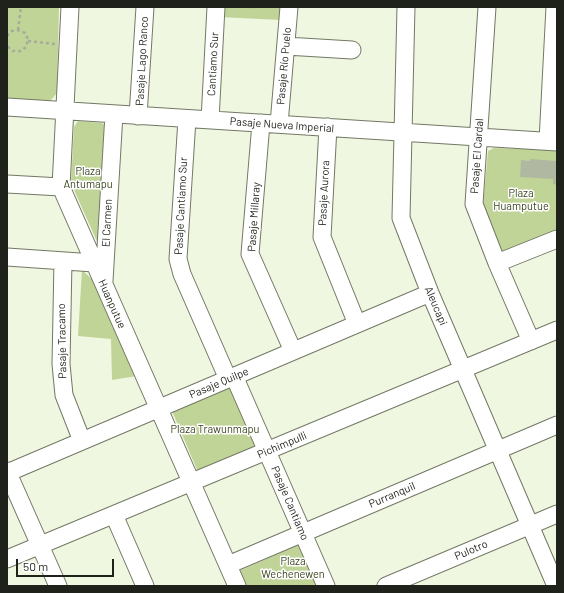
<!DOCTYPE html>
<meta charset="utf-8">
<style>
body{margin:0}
#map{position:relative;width:564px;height:593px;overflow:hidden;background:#f0f7e1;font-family:Barlow,sans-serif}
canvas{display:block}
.frame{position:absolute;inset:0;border:8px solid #1f221a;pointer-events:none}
.scale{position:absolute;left:16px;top:559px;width:98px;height:18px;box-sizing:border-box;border:2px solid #1f221a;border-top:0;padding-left:5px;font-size:12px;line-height:14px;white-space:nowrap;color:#1f221a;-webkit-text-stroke:3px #fff;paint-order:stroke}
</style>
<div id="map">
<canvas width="564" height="593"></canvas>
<div class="frame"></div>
<div class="scale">50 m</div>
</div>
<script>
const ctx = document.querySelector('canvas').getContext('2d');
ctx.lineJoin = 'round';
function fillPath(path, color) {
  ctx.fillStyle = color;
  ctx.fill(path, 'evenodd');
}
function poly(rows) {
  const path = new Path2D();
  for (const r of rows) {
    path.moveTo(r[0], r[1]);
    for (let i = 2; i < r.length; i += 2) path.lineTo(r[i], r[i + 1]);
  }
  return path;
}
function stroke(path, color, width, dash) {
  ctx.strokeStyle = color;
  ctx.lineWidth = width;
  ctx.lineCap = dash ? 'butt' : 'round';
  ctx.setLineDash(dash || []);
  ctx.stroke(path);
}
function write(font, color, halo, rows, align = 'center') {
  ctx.font = font + ' Barlow,sans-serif';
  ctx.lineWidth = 3;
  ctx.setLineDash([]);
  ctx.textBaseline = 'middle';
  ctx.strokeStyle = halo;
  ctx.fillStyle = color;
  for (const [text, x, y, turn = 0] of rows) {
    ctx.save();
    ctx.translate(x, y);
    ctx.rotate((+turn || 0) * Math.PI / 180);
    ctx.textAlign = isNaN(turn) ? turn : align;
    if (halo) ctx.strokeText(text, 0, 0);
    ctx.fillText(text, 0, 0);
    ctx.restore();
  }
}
const green = poly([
 [7,7,59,7,57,93,50,101,7,98],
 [220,7,283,7,281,20,219,17],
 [78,121,102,123,106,127,99,246,71,183,74,127],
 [494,148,557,150,557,233,503,254,483,206,488,151],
 [82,270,93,280,137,376,112,380,111,339,78,336],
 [232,385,258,447,198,472,172,411],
 [303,543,322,586,246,586,239,571]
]);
const building = poly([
 [530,159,557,161,557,185,553,184,553,179,520,177,521,160,530,161]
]);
const path = poly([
 [249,7,254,7],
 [18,30,21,7],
 [7,36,12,31,18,30,25,33,28,39,26,47,21,51,13,51,7,46],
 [28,41,55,44]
]);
const minor = poly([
 [70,7,61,187,237,586],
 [406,7,401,218,430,293,556,586],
 [487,7,474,204,497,263,531,341],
 [286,46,352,50],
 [7,107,557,142],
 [138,116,145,7],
 [187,119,178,259,182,274,228,379],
 [210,120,216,7],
 [261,123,250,254,293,351],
 [279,124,289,7],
 [328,127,322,237,357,324],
 [548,141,555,7],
 [7,184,61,187],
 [7,257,94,263],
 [63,261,61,364,64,395,82,441],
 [497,263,557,239],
 [104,281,114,114],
 [234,376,326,586],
 [7,471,58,586],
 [7,473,430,293],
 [114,515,145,586],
 [7,559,557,330],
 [228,565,557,425],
 [386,586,557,514]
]);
const streetNames = [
 ["Pasaje Lago Ranco",142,61,-87],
 ["Cantiamo Sur",213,64,-87],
 ["Pasaje Río Puelo",284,66,-85],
 ["Pasaje Nueva Imperial",282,125,4],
 ["Pasaje El Cardal",477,156,-86],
 ["Pasaje Aurora",324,193,-87],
 ["Pasaje Cantiamo Sur",181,206,-87],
 ["Pasaje Millaray",254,217,-86],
 ["El Carmen",107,223,-87],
 ["Huanputue",112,304,66],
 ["Aleucapi",436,306,67],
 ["Pasaje Tracamo",62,341,-91],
 ["Pasaje Quilpe",219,383,-23],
 ["Pichimpulli",282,445,-23],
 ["Purranquil",392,495,-23],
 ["Pasaje Cantiamo",290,503,67],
 ["Pulotro",471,550,-23]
];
const parkNames = [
 ["Plaza",88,171],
 ["Antumapu",88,184],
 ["Plaza",521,193],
 ["Huamputue",521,206],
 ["Plaza Trawunmapu",215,429],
 ["Plaza",293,561],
 ["Wechenewen",293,574]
];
fillPath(green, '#c1d498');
fillPath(building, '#b1b8a2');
stroke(minor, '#727864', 19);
stroke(path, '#a6ab9a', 2.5, [3, 3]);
stroke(minor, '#fff', 17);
write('11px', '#1f221a', '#fff', streetNames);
write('11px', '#3a441e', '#fff', parkNames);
</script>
